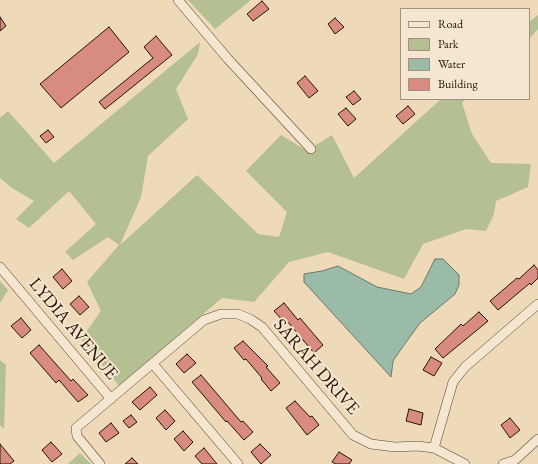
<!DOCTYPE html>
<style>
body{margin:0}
#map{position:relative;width:538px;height:464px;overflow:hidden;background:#eed9b8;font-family:"EB Garamond",serif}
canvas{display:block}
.legend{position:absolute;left:400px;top:8px;width:130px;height:92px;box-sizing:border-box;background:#f4e6d1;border:1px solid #a3917e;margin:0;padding:5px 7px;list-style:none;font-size:12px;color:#2a1202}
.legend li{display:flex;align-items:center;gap:8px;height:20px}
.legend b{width:20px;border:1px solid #a3917e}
</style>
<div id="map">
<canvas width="538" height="464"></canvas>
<ul class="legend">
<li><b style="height:5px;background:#f4e6d1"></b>Road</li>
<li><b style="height:11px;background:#b4c092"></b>Park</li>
<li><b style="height:11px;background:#9bbba9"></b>Water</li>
<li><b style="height:11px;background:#d88c81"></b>Building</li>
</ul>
</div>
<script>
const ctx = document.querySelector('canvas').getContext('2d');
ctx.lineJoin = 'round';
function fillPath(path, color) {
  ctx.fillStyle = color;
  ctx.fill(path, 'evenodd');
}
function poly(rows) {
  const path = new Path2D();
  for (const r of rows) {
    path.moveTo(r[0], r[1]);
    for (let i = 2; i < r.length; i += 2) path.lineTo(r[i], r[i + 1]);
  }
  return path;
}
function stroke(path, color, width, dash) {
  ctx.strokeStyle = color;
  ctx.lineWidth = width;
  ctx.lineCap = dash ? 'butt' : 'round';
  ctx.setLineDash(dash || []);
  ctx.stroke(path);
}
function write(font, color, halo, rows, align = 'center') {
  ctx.font = font + ' "EB Garamond",serif';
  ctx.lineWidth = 4;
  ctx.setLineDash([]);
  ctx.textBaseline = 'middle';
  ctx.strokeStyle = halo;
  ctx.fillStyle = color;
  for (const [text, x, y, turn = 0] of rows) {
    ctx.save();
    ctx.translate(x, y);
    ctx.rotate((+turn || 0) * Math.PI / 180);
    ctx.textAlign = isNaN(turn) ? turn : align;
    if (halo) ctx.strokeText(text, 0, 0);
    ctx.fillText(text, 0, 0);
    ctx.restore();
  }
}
const green = poly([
 [188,0,251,0,215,29],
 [538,15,538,29,529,39,529,22],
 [200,42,198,54,176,89,188,119,148,156,141,197,120,245,197,175,258,234,279,237,287,212,246,171,281,135,307,151,332,135,354,178,441,99,466,99,462,103,472,134,491,163,531,164,528,187,496,201,494,214,486,231,466,229,423,244,404,279,328,252,289,262,254,302,222,298,119,386,81,339,101,311,87,282,119,245,108,237,73,260,65,252,96,224,69,191,29,228,16,219,34,201,12,188,0,178,0,118,8,111,54,163],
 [0,281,8,290,0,303],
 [0,360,6,365,4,429,0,425],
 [80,453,91,464,68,464]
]);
const water = poly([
 [435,259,443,259,459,275,459,285,455,294,420,323,404,345,393,361,391,377,304,282,304,274,322,271,338,266,377,287,411,294,421,287,435,259]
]);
const building = poly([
 [262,1,269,9,253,21,247,14,262,1],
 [0,17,6,26,0,31,0,17],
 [335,18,344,27,335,34,328,24,335,18],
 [109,27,129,52,61,108,40,84,109,27],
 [156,36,172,55,105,109,99,102,153,58,144,47,156,36],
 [305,76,318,91,309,98,297,83,305,76],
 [354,91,361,99,353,105,346,97,354,91],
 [408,106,415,114,403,124,396,116,408,106],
 [346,108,356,119,348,126,338,114,346,108],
 [48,130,54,137,46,143,40,136,48,130],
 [534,265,538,270,538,278,531,285,530,283,498,310,490,301,517,278,519,279,534,265],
 [62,269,72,281,63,289,53,277,62,269],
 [79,296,89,307,80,315,70,304,79,296],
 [284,303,298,320,300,318,323,345,314,353,287,321,285,323,274,311,284,303],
 [479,312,488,321,443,358,435,349,461,324,463,326,479,312],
 [21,318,31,330,22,338,11,326,21,318],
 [243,341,268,366,266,367,280,383,271,391,261,379,262,378,246,359,244,360,234,348,243,341],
 [39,345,71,381,73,379,88,395,78,402,59,380,56,383,30,353,39,345],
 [187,354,196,363,184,373,176,364,187,354],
 [431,357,442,363,434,376,423,370,431,357],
 [201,375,241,422,243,421,253,432,244,440,227,421,226,422,192,382,201,375],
 [150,387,157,395,140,410,132,402,150,387],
 [295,401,310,417,312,416,319,425,307,435,286,408,295,401],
 [409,409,423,413,421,425,406,421,409,409],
 [165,410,175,421,166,430,156,418,165,410],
 [131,415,137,422,129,428,123,421,131,415],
 [510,418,520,430,510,438,501,425,510,418],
 [111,423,119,433,106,442,99,433,111,423],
 [183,431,193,442,184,451,174,439,183,431],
 [51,442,62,454,52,462,42,450,51,442],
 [0,444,14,461,10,464,0,464,0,444],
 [260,444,271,455,261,464,251,452,260,444],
 [204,448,217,464,202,464,195,456,204,448],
 [339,452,352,460,349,464,336,464,332,462,339,452],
 [132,458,138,464,125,464,132,458]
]);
const minor = poly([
 [178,0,228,59,311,149],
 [0,267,111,399],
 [153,364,238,464],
 [434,448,453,382,465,367,538,304],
 [100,464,77,436,76,428,204,320,221,314,238,314,250,319,262,327,353,435,371,444,395,447,418,446,434,448,465,464],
 [503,464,515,460,538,439]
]);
const streetNames = [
 ["LYDIA AVENUE",73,329,50],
 ["SARAH DRIVE",316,367,49]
];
fillPath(green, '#b4c092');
fillPath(water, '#9bbba9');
stroke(water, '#6e7766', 1);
fillPath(building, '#d88c81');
stroke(building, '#2a1202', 1);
stroke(minor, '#5b4430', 10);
stroke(minor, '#f4e6d1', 9);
write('18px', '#2a1202', '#f4e6d1', streetNames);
</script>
